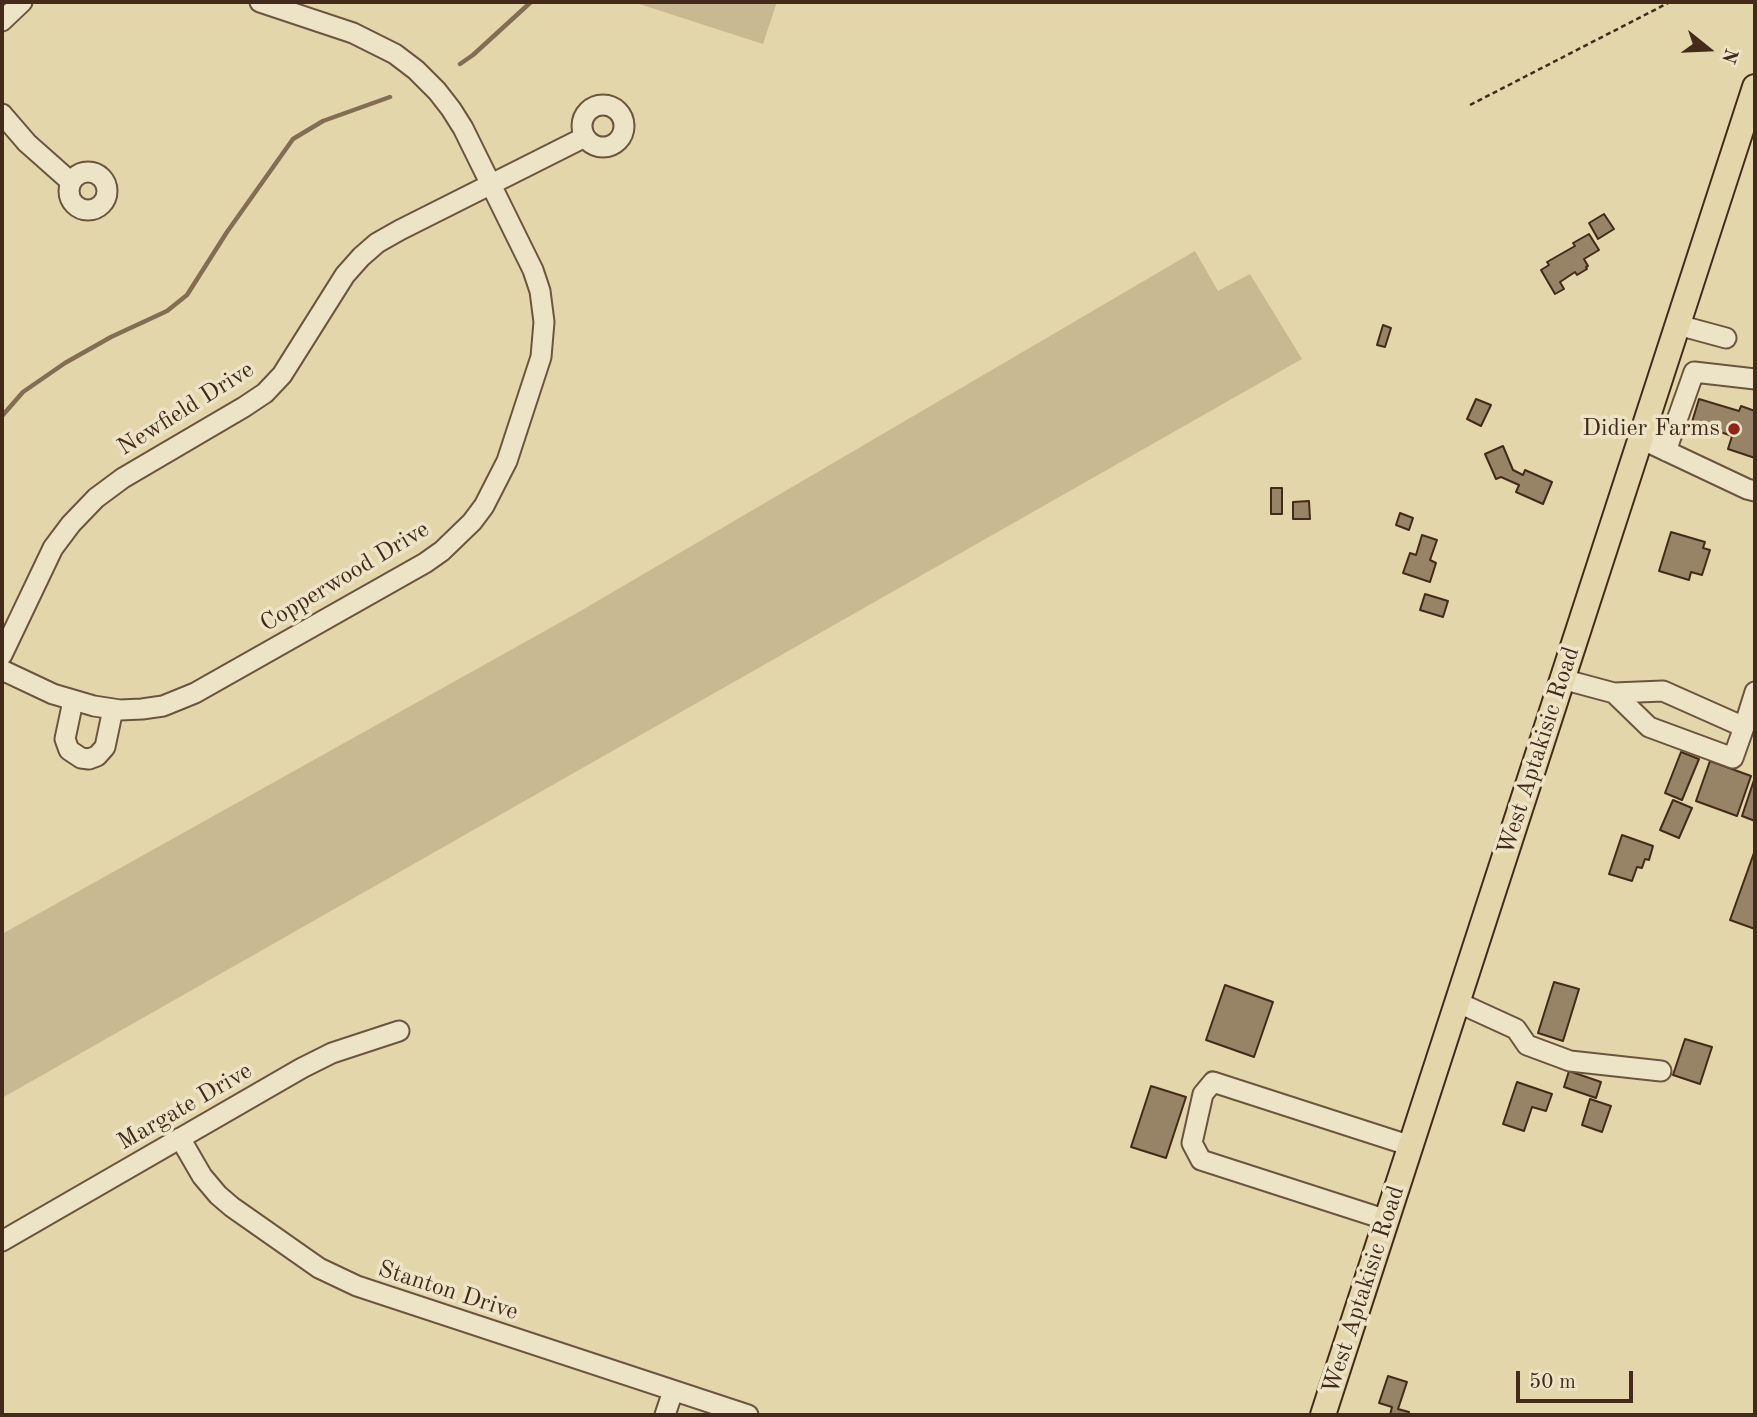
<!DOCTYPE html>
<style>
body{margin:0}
#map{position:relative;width:1757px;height:1417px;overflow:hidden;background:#e4d6ab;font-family:"Old Standard TT",serif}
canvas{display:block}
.frame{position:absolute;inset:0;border:4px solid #432a1a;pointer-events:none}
.north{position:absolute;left:1673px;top:14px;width:70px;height:70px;-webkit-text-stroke:5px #ede4c8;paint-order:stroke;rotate:108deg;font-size:19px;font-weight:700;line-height:28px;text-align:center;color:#432a1a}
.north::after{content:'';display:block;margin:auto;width:24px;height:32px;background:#432a1a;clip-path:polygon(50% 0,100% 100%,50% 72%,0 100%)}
.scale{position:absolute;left:1516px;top:1371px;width:117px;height:32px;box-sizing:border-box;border:4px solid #432a1a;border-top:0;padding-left:9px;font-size:21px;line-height:24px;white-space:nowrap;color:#432a1a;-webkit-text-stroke:5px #ede4c8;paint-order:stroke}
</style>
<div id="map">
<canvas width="1757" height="1417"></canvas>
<div class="frame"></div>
<div class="north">N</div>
<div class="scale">50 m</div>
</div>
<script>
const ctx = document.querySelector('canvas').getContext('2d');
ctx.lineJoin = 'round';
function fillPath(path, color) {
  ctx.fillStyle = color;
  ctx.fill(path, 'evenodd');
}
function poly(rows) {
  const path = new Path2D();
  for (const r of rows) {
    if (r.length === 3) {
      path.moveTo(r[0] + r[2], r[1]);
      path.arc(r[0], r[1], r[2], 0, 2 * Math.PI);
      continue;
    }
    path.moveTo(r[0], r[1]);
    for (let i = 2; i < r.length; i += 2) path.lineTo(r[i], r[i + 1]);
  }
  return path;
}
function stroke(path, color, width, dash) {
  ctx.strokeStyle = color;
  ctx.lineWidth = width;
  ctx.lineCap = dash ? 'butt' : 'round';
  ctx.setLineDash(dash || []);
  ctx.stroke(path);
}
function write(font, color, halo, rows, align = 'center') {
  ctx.font = font + ' "Old Standard TT",serif';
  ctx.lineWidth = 7;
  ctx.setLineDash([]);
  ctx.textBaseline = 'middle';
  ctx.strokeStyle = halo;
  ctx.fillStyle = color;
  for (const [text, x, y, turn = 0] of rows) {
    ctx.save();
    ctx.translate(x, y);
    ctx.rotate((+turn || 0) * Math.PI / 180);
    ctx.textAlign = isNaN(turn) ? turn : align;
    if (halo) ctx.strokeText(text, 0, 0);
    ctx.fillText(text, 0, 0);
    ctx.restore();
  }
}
const green = poly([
 [633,2,777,2,763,44],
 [1195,251,1218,291,1250,274,1302,359,2,1098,2,934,577,613]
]);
const stream = poly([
 [460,64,473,55,531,2],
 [2,416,23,392,65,363,111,337,167,311,187,295,227,232,293,139,323,121,390,97]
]);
const building = poly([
 [1604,214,1614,229,1598,239,1589,223,1604,214],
 [1589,234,1599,250,1584,259,1588,266,1586,267,1587,269,1577,275,1575,272,1560,282,1564,289,1555,294,1541,270,1549,265,1547,262,1575,246,1573,243,1589,234],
 [1383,325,1391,328,1385,347,1377,345,1383,325],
 [1476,399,1491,405,1481,426,1467,419,1476,399],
 [1699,399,1739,411,1741,406,1755,411,1755,458,1728,449,1732,436,1692,422,1699,399],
 [1503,446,1513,470,1523,475,1525,470,1552,482,1543,504,1516,492,1519,485,1501,477,1496,479,1485,454,1503,446],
 [1271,488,1282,488,1282,514,1271,514,1271,488],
 [1309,501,1310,519,1293,519,1293,502,1309,501],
 [1400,513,1413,518,1409,530,1396,525,1400,513],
 [1671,532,1705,542,1703,548,1710,550,1702,575,1691,572,1689,580,1659,571,1671,532],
 [1422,535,1437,540,1430,560,1436,563,1430,582,1403,573,1410,553,1416,555,1422,535],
 [1425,594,1448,601,1443,617,1420,610,1425,594],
 [1681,752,1699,759,1682,800,1665,793,1681,752],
 [1710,761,1751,776,1737,816,1696,801,1710,761],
 [1755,777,1755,821,1742,816,1755,777],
 [1673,800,1692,808,1679,838,1660,830,1673,800],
 [1622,835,1653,846,1649,860,1645,859,1642,868,1637,867,1632,881,1609,874,1622,835],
 [1755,850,1755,929,1730,920,1755,850],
 [1554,982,1579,989,1563,1041,1538,1033,1554,982],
 [1225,985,1273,1002,1254,1057,1206,1040,1225,985],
 [1685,1039,1712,1047,1700,1084,1673,1075,1685,1039],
 [1569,1071,1601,1082,1596,1098,1564,1087,1569,1071],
 [1517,1082,1552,1094,1546,1111,1532,1107,1524,1131,1503,1124,1517,1082],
 [1151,1086,1186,1097,1166,1158,1131,1147,1151,1086],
 [1590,1099,1611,1106,1602,1132,1582,1125,1590,1099],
 [1388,1376,1407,1382,1398,1409,1409,1412,1408,1415,1390,1415,1392,1407,1379,1403,1388,1376]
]);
const path = poly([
 [1470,105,1670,2]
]);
const minor = poly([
 [2,21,22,2],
 [603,126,21],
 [2,114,27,143,71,182],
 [88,191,19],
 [1678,325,1726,338],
 [1641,439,1747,489,1755,491],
 [1666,451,1694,372,1755,379],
 [2,655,53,548,71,524,96,498,123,478,244,407,265,393,282,375,345,275,361,257,377,243,400,230,585,137],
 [2,670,53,694,94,706,120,710,142,709,163,706,195,693,425,563,442,551,472,522,484,506,507,461,541,357,544,322,540,291,533,270,463,128,451,109,437,91,416,70,395,54,353,33,260,2],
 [1562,679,1614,693,1663,691,1744,727,1733,758,1649,727,1614,693],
 [73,701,65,739,69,750,81,758,89,759,97,756,105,747,113,709],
 [1744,727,1755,692],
 [1457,1002,1516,1029,1527,1045,1570,1061,1661,1071],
 [180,1138,202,1176,218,1195,232,1207,319,1268,357,1286,748,1415],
 [1387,1220,1201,1160,1192,1143,1203,1094,1213,1082,1411,1146],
 [2,1241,302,1068,332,1053,399,1031],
 [665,1415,673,1391]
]);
const major = poly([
 [1323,1415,1755,87]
]);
const markers = [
 [1734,429,7,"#8f2418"]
];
const streetNames = [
 ["Newfield Drive",186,409,-32],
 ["Copperwood Drive",345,577,-31],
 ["West Aptakisic Road",1539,751,-72],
 ["Margate Drive",185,1107,-30],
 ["West Aptakisic Road",1364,1290,-72],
 ["Stanton Drive",448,1291,18]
];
const poiNames = [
 ["Didier Farms",1720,429]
];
fillPath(green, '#c9b992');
stroke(stream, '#836e54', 4.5);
fillPath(building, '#978365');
stroke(building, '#432a1a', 2);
stroke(minor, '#6b553e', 23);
stroke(major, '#432a1a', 28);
stroke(path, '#432a1a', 2.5, [5, 3.5]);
stroke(minor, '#ede4c8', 19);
stroke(major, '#e4d6ab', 24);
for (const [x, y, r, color] of markers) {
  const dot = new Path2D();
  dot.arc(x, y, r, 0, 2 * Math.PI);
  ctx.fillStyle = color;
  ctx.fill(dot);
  stroke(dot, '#ede4c8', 2.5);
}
write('24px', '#432a1a', '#ede4c8', streetNames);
write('24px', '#432a1a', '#ede4c8', poiNames, 'right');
</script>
